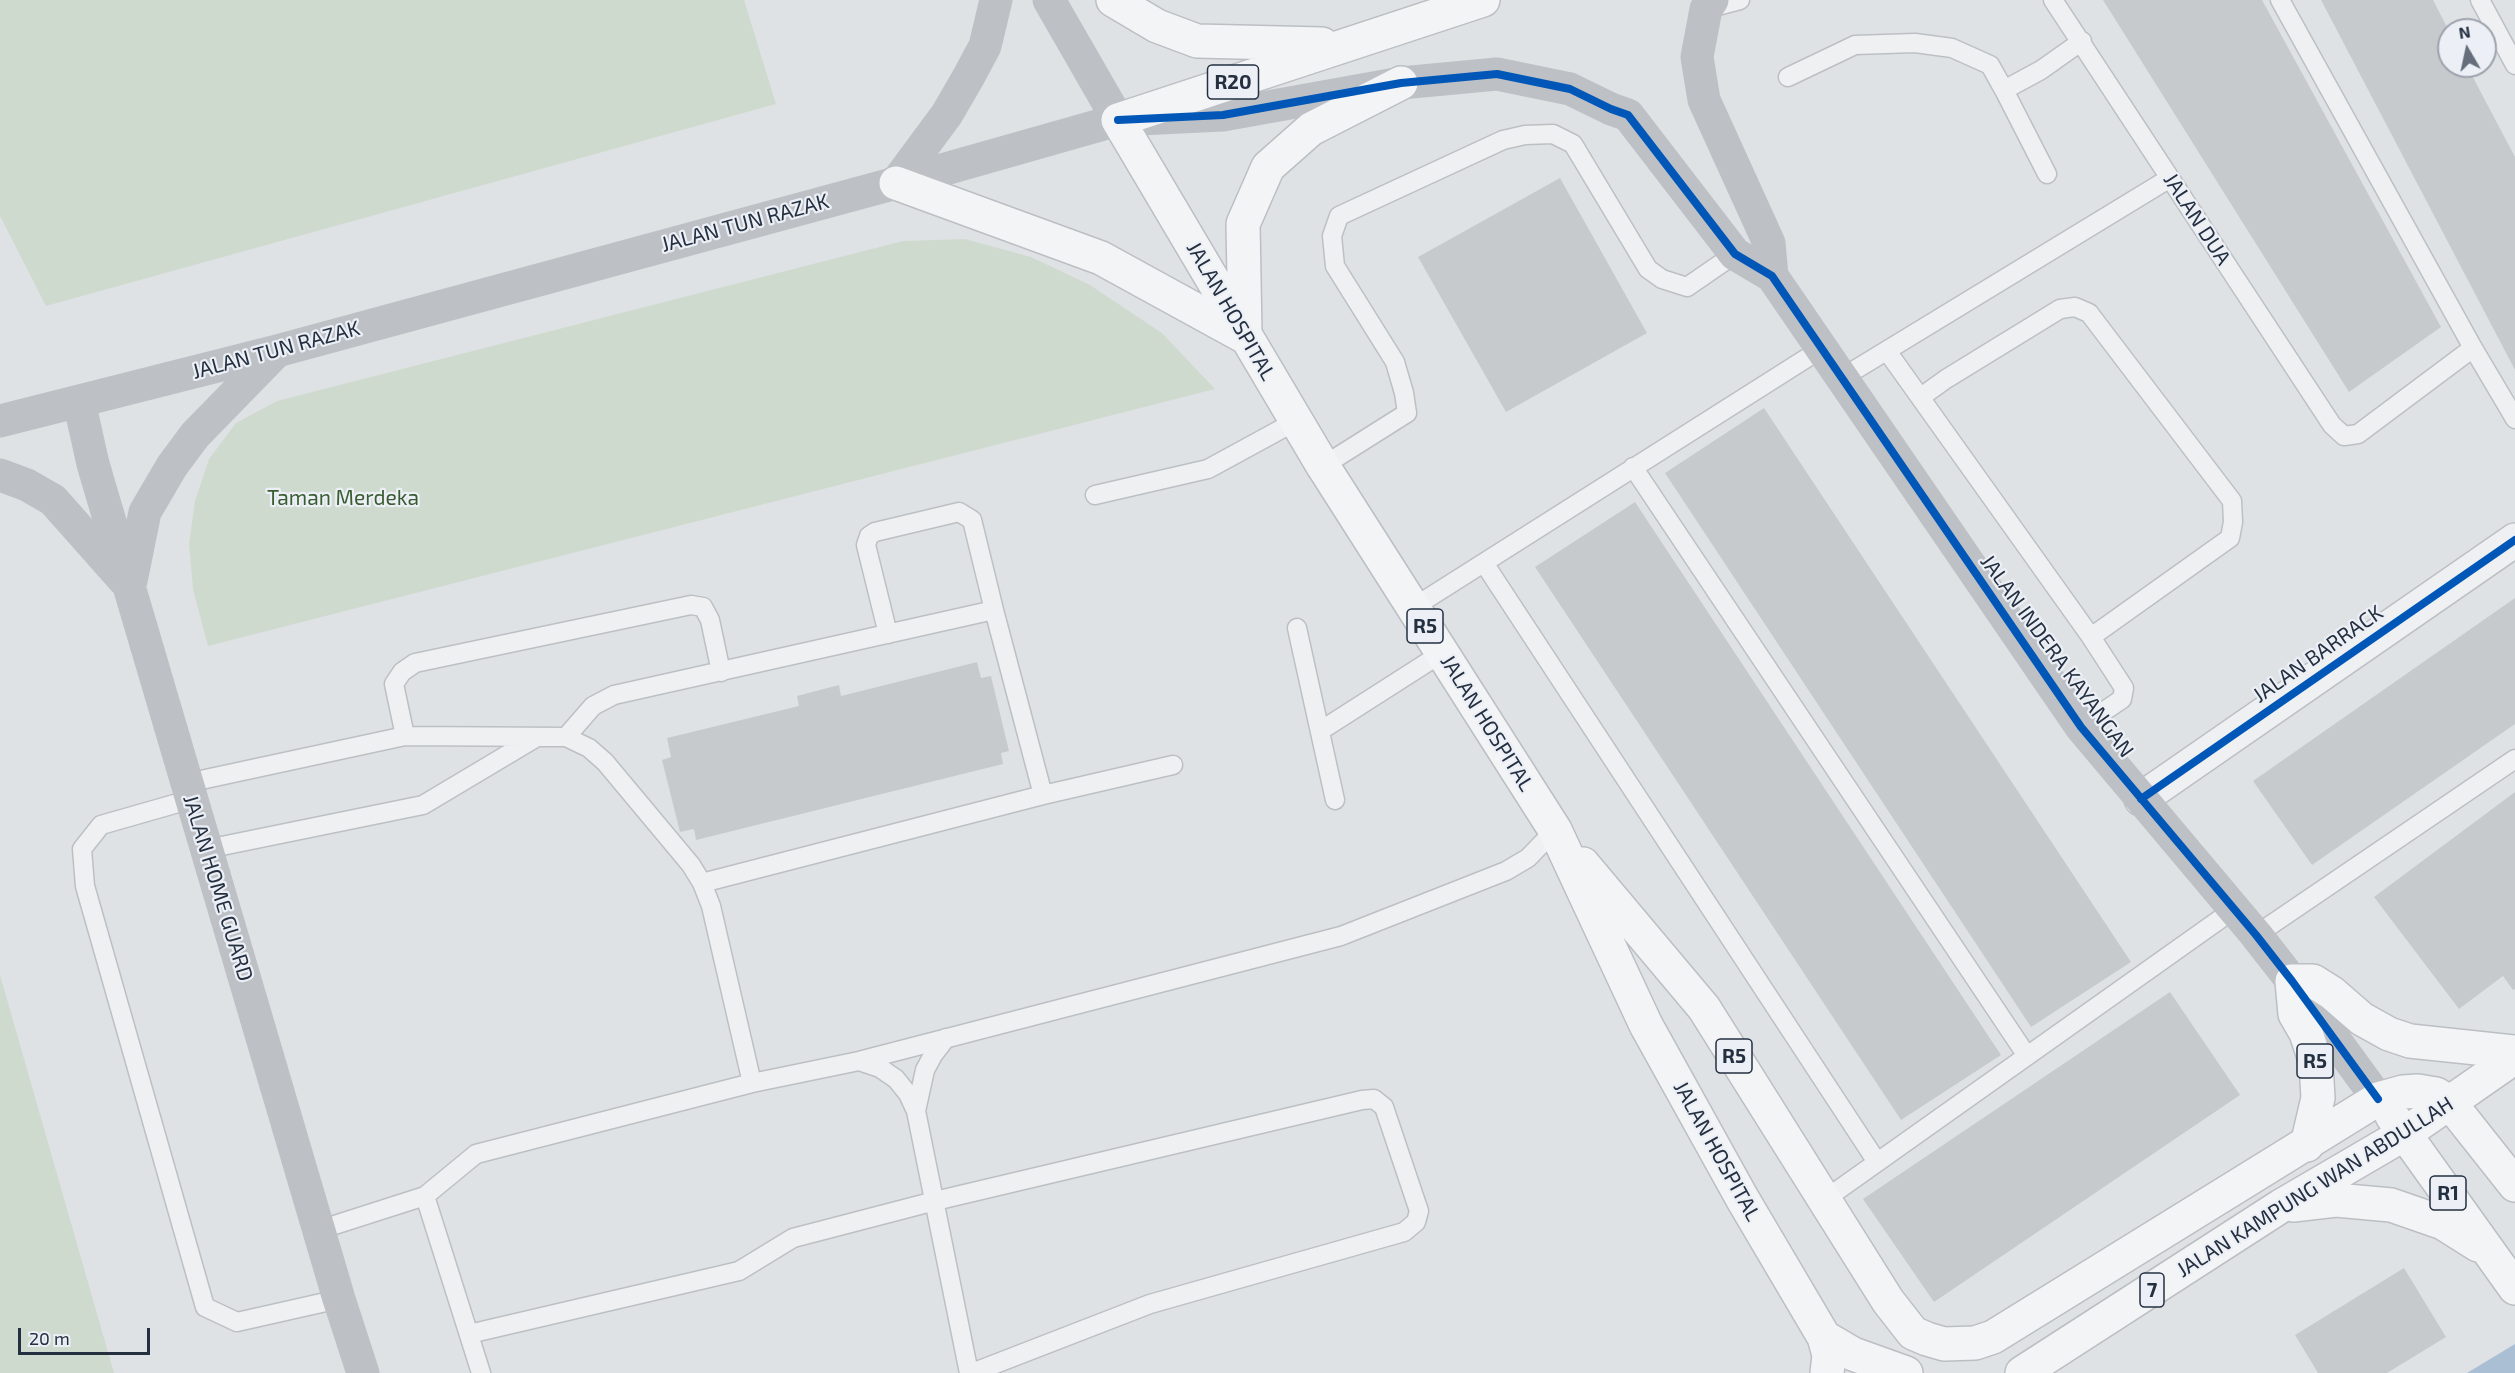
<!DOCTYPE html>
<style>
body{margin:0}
#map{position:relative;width:2515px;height:1373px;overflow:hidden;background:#dfe2e5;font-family:"Exo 2",sans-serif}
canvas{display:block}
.north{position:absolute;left:2437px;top:18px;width:60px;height:60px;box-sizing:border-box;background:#ecf0f6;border:2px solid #9ca3ad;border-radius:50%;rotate:351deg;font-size:16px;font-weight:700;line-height:24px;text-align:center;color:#242f40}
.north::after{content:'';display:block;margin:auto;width:21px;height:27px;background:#656e7a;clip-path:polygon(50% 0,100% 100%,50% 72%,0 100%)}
.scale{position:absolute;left:18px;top:1328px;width:132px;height:27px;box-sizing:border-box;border:3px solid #242f40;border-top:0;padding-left:8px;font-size:18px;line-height:21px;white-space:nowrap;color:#242f40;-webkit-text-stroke:4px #ecf0f6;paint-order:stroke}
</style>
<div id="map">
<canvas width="2515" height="1373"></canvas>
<div class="north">N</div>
<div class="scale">20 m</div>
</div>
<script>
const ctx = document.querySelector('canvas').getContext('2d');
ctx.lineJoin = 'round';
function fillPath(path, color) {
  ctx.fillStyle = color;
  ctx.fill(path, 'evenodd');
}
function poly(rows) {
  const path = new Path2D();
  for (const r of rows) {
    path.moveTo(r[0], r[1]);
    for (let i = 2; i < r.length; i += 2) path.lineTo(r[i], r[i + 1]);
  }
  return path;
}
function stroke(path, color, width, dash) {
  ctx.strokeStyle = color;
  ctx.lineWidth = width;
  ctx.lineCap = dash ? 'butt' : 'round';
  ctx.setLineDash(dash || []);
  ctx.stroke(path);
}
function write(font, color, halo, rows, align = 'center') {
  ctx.font = font + ' "Exo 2",sans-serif';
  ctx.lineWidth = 4.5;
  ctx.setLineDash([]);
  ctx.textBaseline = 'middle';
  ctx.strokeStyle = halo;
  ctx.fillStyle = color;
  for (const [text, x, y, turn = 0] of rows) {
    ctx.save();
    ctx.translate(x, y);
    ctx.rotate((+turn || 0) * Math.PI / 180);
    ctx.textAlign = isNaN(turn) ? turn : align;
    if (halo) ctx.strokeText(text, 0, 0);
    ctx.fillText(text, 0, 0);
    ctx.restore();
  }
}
const green = poly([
 [0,0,744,0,776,104,46,306,0,216],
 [965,239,1031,257,1090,285,1162,333,1215,389,208,646,193,589,189,544,195,501,209,459,236,423,277,401,903,241],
 [0,975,114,1373,0,1373]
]);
const water = poly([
 [2515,1344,2515,1373,2467,1373]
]);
const building = poly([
 [2103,0,2262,0,2441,327,2349,392],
 [2321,0,2433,0,2449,31,2449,66,2467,66,2515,157,2515,370],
 [1560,178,1647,333,1506,412,1418,257],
 [1764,408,2131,962,2031,1027,1665,473],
 [1635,502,2001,1055,1901,1120,1535,567],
 [2515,598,2515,724,2312,865,2253,781],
 [977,662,981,678,991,676,1009,751,1001,753,1003,764,696,840,694,829,680,832,662,760,671,757,667,738,799,706,797,696,839,685,841,696],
 [2515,792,2515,989,2513,990,2503,976,2459,1009,2374,897],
 [2170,992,2240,1095,1934,1302,1863,1199],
 [2404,1268,2446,1337,2387,1373,2318,1373,2295,1335]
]);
const lane = poly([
 [2053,0,2332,425,2344,436,2358,434,2473,348],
 [2280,0,2473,348,2515,419],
 [2480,0,2515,65],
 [1706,9,1740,0],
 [1788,77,1855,45,1915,43,1952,48,1990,65,2004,90,2041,70,2082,41],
 [2004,90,2047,174],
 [1887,351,2091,637,2124,688,2122,699,2081,727],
 [1840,379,2170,178],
 [1921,397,1946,379,2060,309,2075,307,2089,313,2232,501,2233,522,2230,538,2091,637],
 [1323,466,1407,413,1404,393,1395,362,1335,266,1332,236,1339,216,1503,140,1525,135,1553,134,1573,144,1648,269,1662,279,1687,287,1735,254],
 [1633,467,2027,1056],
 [1095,495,1208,469,1296,421],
 [1484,563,1877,1162],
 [1414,607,1821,349],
 [1297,628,1335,800],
 [888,634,866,545,869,536,875,532,959,512,972,520,994,610],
 [1320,731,1442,653],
 [405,736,394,684,402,672,415,663,691,605,703,607,710,620,721,672],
 [566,737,593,706,614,695,994,610,1043,795,702,883],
 [187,783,405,736,566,737,589,748,605,762,691,865,702,883,711,906,752,1083],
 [1043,795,1173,765],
 [192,799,101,825,82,849,85,886,205,1307,237,1322,339,1299],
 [207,849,423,805,537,737],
 [2256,935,2515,759],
 [859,1061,880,1068,896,1079,908,1094,916,1111,969,1373],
 [916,1111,925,1070,933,1055,946,1038],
 [425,1196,481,1373],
 [1824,1200,2233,910],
 [319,1230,425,1196,476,1154,752,1083,859,1061,1341,936,1506,871,1528,858,1555,830],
 [469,1334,739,1271,793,1238,935,1201,1362,1100,1374,1099,1384,1107,1419,1211,1416,1222,1404,1232,1150,1304,972,1373]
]);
const street = poly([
 [2141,799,2515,540]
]);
const secondary = poly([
 [1049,0,1118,120],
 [1712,0,1706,9,1697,57,1704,100,1769,243,1772,276],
 [896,183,947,114,969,76,985,46,996,0],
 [79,401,93,464,187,783,339,1299,363,1373],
 [0,421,277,351,896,183,1118,120,1223,115,1401,83,1497,74,1570,89,1611,109,1628,115,1735,254,1772,276,2081,727,2256,935,2292,981,2378,1099],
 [0,475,27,485,53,500,124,580],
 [131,581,145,512,172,466,195,435,277,351]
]);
const primary = poly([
 [1113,0,1157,26,1197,41,1322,44],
 [1483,0,1118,120,1323,466,1555,830,1646,1025,1742,1198,1824,1337,1829,1355,1827,1373],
 [896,183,1101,258,1245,337],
 [1245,333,1243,224,1268,167,1311,129,1401,83],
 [1583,864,1704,1008,1888,1301,1913,1333,1927,1339,1944,1344,1975,1343,1993,1337,2378,1099,2403,1092,2418,1091,2436,1094,2450,1103,2515,1185],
 [2392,1116,2515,1288],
 [2307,1145,2318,1098,2316,1063,2306,1033,2295,1014,2292,981,2313,981,2332,993,2362,1019,2389,1034,2410,1041,2515,1052],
 [2293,1205,2336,1200,2391,1205,2443,1223,2478,1245],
 [1824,1337,1853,1354,1906,1373],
 [2022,1373,2281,1206,2406,1133,2515,1057]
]);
const cycleway = poly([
 [1118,120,1223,115,1401,83,1497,74,1570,89,1611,109,1628,115,1735,254,1772,276,2081,727,2256,935,2292,981,2378,1099],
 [2141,799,2515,540]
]);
const shields = [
 [1233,82,51],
 [1425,626,36],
 [1734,1056,36],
 [2315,1061,36],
 [2448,1193,36],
 [2152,1290,24]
];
const shieldNames = [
 ["R20",1233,82],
 ["R5",1425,626],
 ["R5",1734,1056],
 ["R5",2315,1061],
 ["R1",2448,1193],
 ["7",2152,1290]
];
const streetNames = [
 ["JALAN DUA",2197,219,57],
 ["JALAN TUN RAZAK",745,223,-15],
 ["JALAN HOSPITAL",1231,311,60],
 ["JALAN TUN RAZAK",276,350,-15],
 ["JALAN BARRACK",2318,654,-35],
 ["JALAN INDERA KAYANGAN",2057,656,54],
 ["JALAN HOSPITAL",1487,723,58],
 ["JALAN HOME GUARD",218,888,73],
 ["JALAN HOSPITAL",1717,1151,61],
 ["JALAN KAMPUNG WAN ABDULLAH",2315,1187,-32]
];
const parkNames = [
 ["Taman Merdeka",343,498]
];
fillPath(green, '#cfdace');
fillPath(water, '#aabed4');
fillPath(building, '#c7cacd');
stroke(lane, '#bdc0c3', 21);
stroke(street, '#bdc0c3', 36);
stroke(primary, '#bbbfc3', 36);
stroke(lane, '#eef0f2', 18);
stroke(street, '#eef0f2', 33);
stroke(secondary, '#bdc0c5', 33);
stroke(primary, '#f3f4f5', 33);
stroke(cycleway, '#0057b8', 8);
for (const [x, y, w] of shields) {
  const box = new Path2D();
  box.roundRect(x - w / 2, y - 17, w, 34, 4.5);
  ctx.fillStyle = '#ecf0f6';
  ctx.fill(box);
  stroke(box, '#242f40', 1.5);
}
write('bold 20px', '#242f40', null, shieldNames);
write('21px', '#242f40', '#ecf0f6', streetNames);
write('21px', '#395d30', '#ecf0f6', parkNames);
</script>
